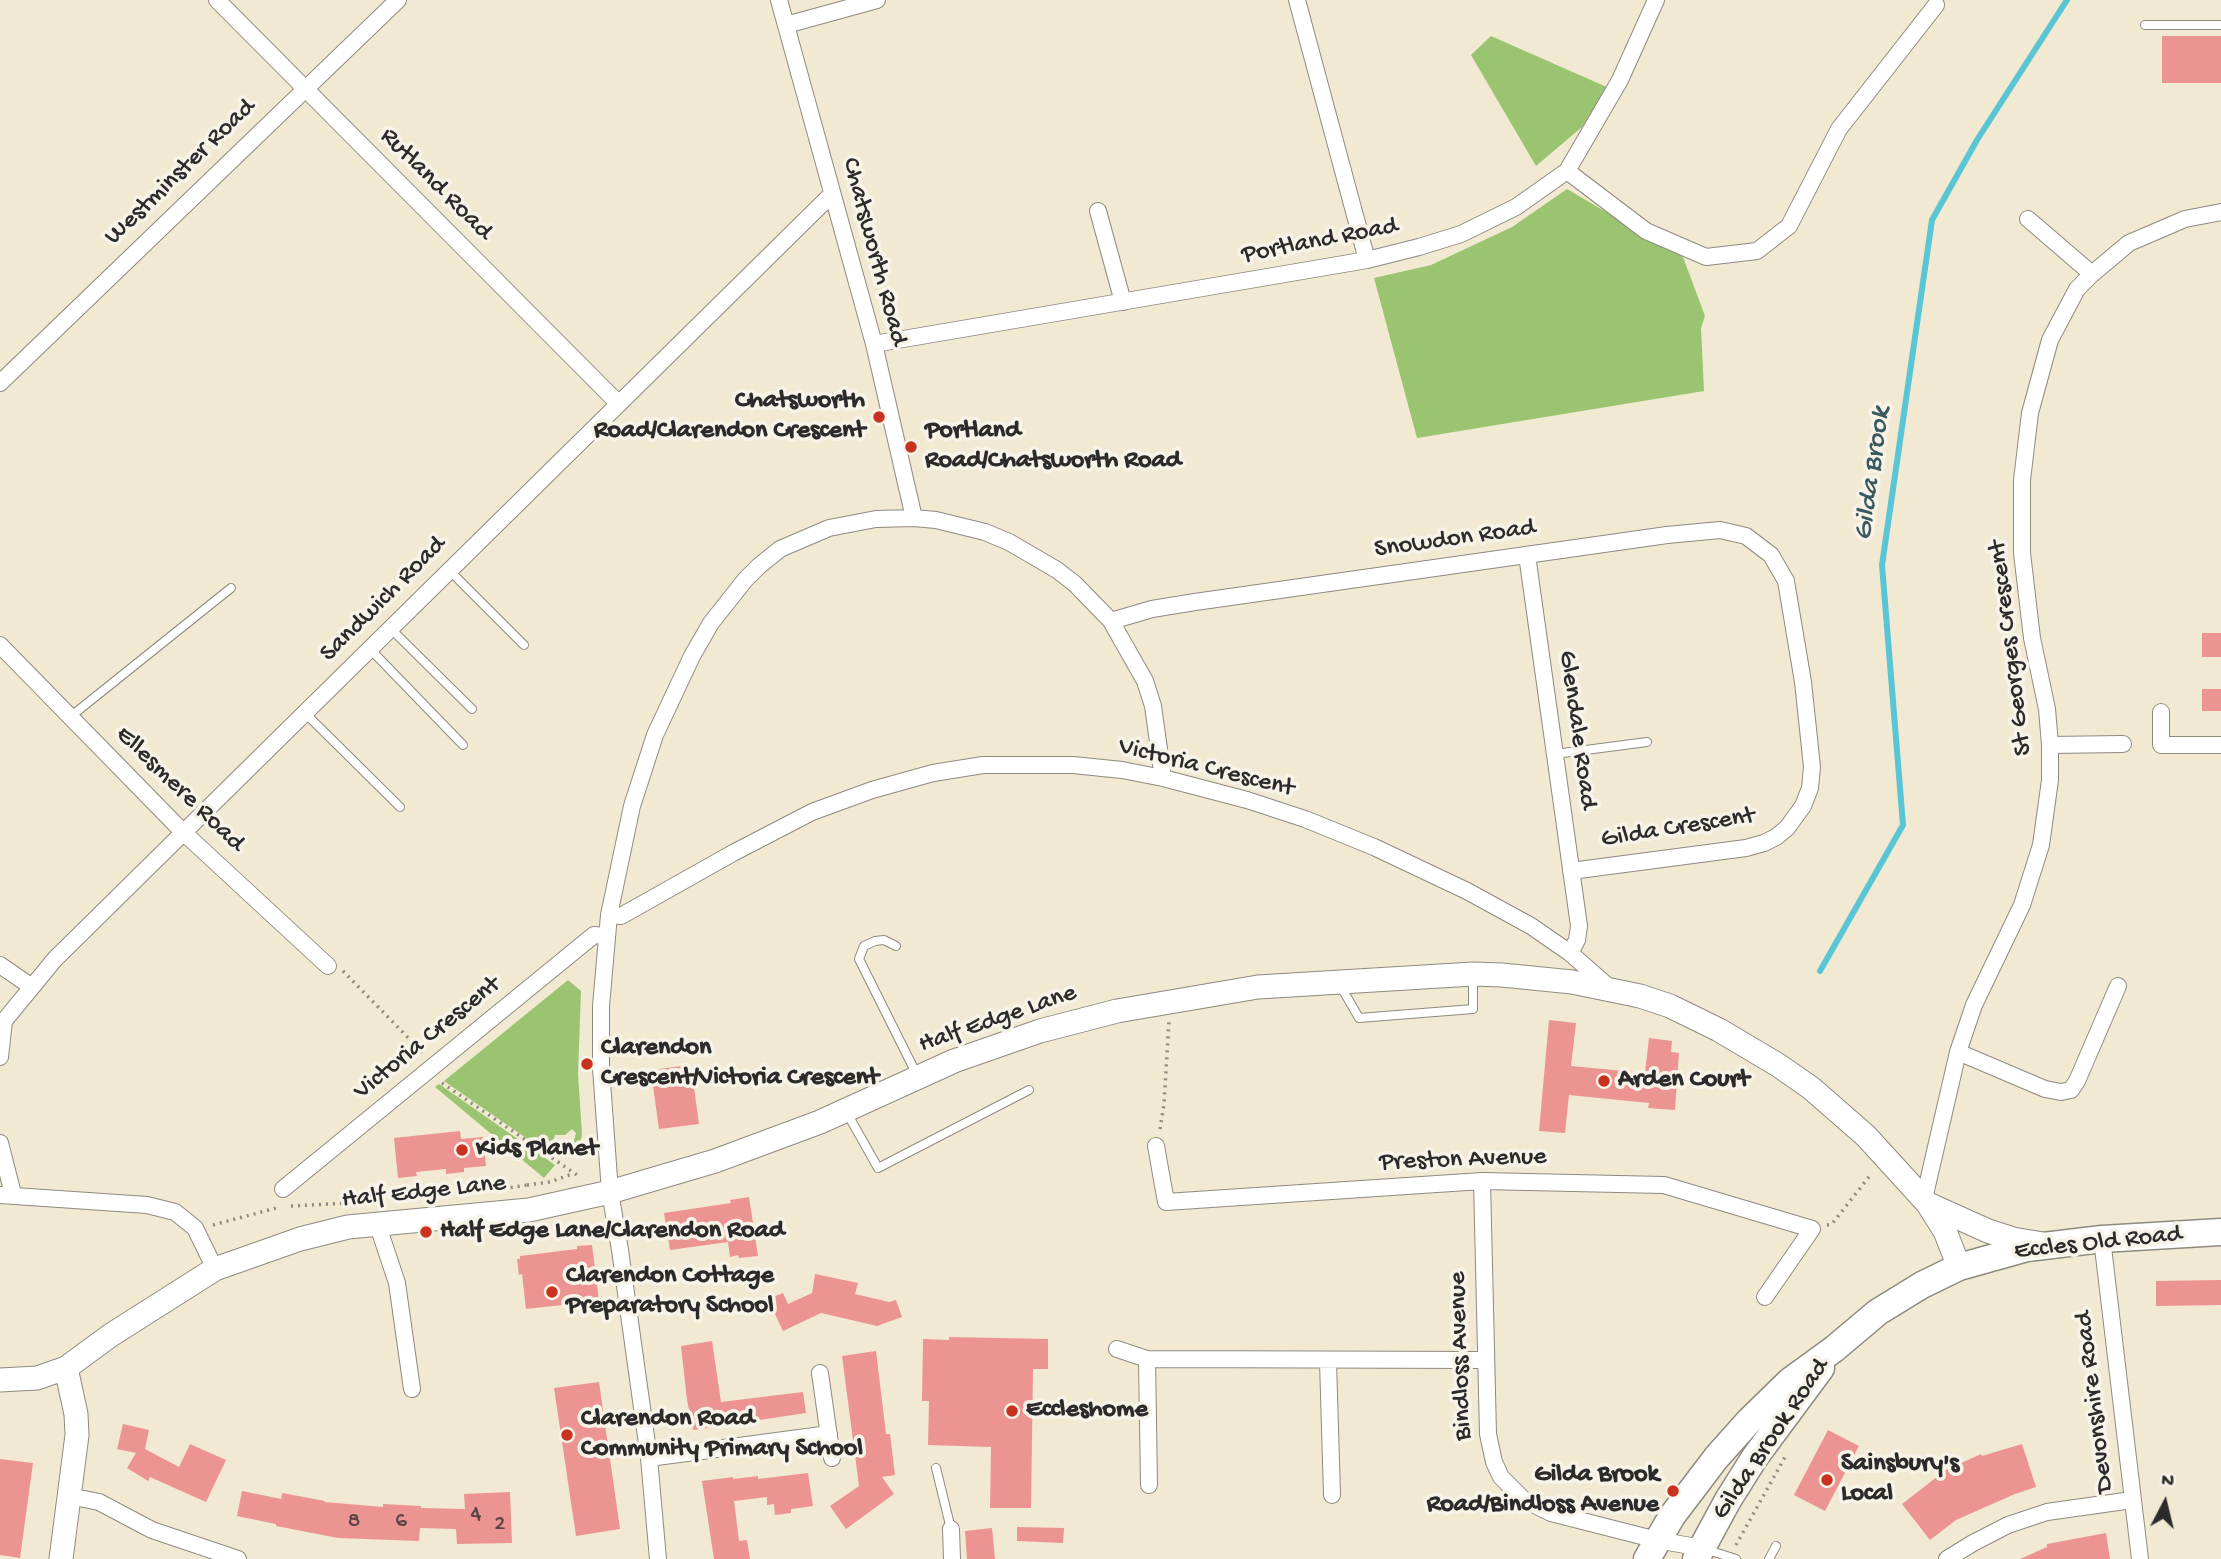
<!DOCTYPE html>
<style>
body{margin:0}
#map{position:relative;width:2221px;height:1559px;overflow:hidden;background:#f2e9d3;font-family:"Gochi Hand",sans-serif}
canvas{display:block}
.north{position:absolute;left:2130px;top:1468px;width:70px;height:70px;-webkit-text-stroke:5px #f7f3e8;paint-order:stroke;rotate:7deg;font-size:19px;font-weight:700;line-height:28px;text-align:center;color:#2b2b2b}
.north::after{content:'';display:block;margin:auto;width:24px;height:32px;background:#2b2b2b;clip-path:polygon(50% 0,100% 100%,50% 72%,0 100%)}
</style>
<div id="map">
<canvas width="2221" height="1559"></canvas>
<div class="north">N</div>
</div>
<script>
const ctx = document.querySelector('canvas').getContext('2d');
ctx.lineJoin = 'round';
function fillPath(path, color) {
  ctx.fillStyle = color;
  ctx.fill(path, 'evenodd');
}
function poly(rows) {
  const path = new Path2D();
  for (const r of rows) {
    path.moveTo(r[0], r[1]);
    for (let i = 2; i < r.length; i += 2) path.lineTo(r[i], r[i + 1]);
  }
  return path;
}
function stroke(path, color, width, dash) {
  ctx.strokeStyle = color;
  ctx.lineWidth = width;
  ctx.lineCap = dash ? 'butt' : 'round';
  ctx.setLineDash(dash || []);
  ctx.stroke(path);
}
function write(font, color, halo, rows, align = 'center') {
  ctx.font = font + ' "Gochi Hand",sans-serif';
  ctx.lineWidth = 7;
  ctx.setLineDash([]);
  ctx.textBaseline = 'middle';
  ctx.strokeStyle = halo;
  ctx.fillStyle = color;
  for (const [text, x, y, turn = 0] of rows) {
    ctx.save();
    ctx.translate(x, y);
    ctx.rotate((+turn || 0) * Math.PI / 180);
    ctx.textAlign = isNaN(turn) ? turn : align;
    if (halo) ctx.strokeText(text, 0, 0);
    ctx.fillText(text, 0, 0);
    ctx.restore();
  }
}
const green = poly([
 [1491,36,1609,88,1582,127,1536,166,1471,55],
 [1567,189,1683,257,1705,316,1701,328,1704,391,1417,438,1374,278,1431,265,1512,227],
 [568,980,581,991,578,1074,582,1134,580,1144,575,1149,574,1141,576,1133,572,1129,565,1135,555,1135,553,1142,569,1151,566,1152,559,1152,546,1142,539,1147,444,1081],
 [439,1084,555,1165,544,1178,435,1087]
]);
const stream = poly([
 [1820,971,1903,825,1882,565,1932,220,1977,140,2067,0]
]);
const building = poly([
 [2162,36,2221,36,2221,83,2162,83],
 [2202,633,2221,633,2221,657,2202,657],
 [2202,689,2221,689,2221,711,2202,711],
 [1549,1020,1576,1023,1571,1066,1645,1073,1649,1038,1672,1041,1671,1052,1679,1053,1675,1110,1648,1108,1649,1103,1569,1095,1565,1133,1539,1131],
 [682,1066,684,1082,693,1080,699,1124,659,1129,653,1086,662,1085,659,1069],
 [460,1131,461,1139,483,1137,486,1166,464,1168,464,1172,446,1174,446,1169,416,1172,417,1176,398,1178,394,1138],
 [749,1197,758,1256,739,1258,738,1255,730,1257,728,1242,670,1250,664,1213,731,1203,730,1200],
 [592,1245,599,1301,526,1309,522,1274,519,1275,517,1259,520,1259,520,1256,577,1249,577,1246],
 [815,1274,858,1283,855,1294,889,1302,896,1300,902,1317,877,1326,821,1313,783,1331,768,1299,783,1293,788,1304,812,1293],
 [2221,1280,2221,1305,2156,1306,2156,1281],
 [949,1337,1048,1339,1048,1369,1033,1369,1031,1508,990,1508,991,1447,928,1445,929,1401,922,1401,923,1339,949,1340],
 [712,1341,721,1402,803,1392,806,1413,693,1430,687,1400,681,1346],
 [876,1351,886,1434,890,1434,895,1475,882,1477,894,1494,846,1529,830,1506,859,1486,842,1356],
 [599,1382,620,1529,576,1536,554,1388],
 [123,1424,149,1430,145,1449,179,1467,190,1444,226,1460,206,1502,150,1477,148,1481,127,1468,136,1453,117,1449],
 [1828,1430,1859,1446,1825,1511,1794,1495],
 [2022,1444,2036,1487,2015,1494,1956,1520,1930,1540,1902,1504,1946,1470,1981,1454,1982,1456],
 [0,1459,33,1463,20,1558,0,1555],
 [808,1473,813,1506,791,1509,791,1513,775,1515,774,1504,767,1505,767,1497,734,1501,739,1541,747,1540,750,1559,714,1559,702,1481,733,1477,733,1479,758,1476,758,1479],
 [242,1491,281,1499,282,1493,325,1501,324,1502,383,1507,383,1504,421,1506,421,1508,465,1509,464,1494,510,1492,512,1543,457,1544,456,1529,420,1528,419,1541,338,1538,276,1526,276,1524,237,1516],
 [1017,1527,1064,1528,1063,1543,1017,1541],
 [992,1528,995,1559,967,1559,965,1531],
 [2106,1533,2110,1559,2020,1559,2047,1547,2047,1544]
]);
const path = poly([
 [343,971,423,1053],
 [442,1083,580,1177],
 [1160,1129,1164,1104,1169,1021],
 [527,1185,550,1182,572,1174],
 [490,1191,527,1185,527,1189],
 [291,1206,367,1202],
 [213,1225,280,1207],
 [1827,1225,1832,1224,1872,1173],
 [1736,1545,1785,1457]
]);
const lane = poly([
 [2145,25,2221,25],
 [449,570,524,645],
 [390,628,472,709],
 [370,649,463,745],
 [305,713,400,807],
 [70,717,231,588],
 [1555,754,1647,742],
 [896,946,884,940,875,941,864,946,859,959,917,1075],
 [1340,985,1359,1018,1473,1009,1473,975],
 [847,1113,878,1168,1029,1090],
 [936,1468,951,1529],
 [1705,1549,1736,1559],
 [1769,1559,1776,1546]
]);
const street = poly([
 [217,0,619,404],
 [779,0,874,344,914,518],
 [1297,0,1367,260],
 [786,25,877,0],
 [1567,171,1646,231,1706,257,1757,251,1789,226,1839,129,1936,5],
 [1098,211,1123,302],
 [2028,219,2092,274],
 [874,344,1367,260,1419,247,1461,234,1516,207,1567,171,1620,80,1656,0],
 [0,383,398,0],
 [1527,555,1579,926,1577,940,1570,953],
 [1111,621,1152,609,1195,602,1667,535,1720,530,1746,536,1771,555,1786,581,1803,682,1812,767,1810,788,1803,806,1787,828,1776,837,1764,843,1746,848,1571,871],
 [0,645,183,832,328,966],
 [2161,712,2161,745,2221,745],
 [2050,745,2123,744],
 [609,915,621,916,733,853,812,812,872,790,933,773,983,765,1073,765,1122,770,1163,778,1247,800,1305,819,1374,847,1467,891,1531,926,1570,953,1611,989],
 [0,965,32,987],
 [1958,1052,2045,1089,2061,1092,2071,1090,2077,1081,2118,986],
 [0,1057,4,1021,55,959,832,194],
 [0,1143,12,1190,12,1196],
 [1156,1146,1166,1202,1482,1181,1664,1185,1812,1229,1765,1297],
 [1482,1181,1488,1434,1494,1462,1501,1477,1523,1499,1551,1513,1657,1540,1702,1548],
 [283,1189,594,935,607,936],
 [0,1195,147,1205,175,1212,195,1228,215,1269],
 [1924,1199,1958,1052,1974,1005,2022,905,2041,845,2050,780,2050,745,2047,709,2032,638,2022,553,2022,480,2030,413,2050,340,2077,289,2092,274,2129,243,2185,219,2221,212],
 [377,1223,397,1283,412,1389],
 [2102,1239,2140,1559],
 [1117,1349,1147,1359,1484,1360],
 [1147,1359,1149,1485],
 [1328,1361,1332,1495],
 [820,1373,832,1458],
 [649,1458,829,1434],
 [69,1496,99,1502,152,1530,238,1559],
 [951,1529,952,1559],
 [658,1559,649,1458,620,1250,610,1192,601,1068,601,1006,609,915,632,806,655,735,692,656,711,623,745,580,759,566,780,549,829,528,876,519,914,518,936,520,985,532,1009,542,1057,570,1075,584,1111,621,1145,681,1153,706,1163,778],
 [1947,1559,1973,1543,2008,1525,2047,1512,2132,1500]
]);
const secondary = poly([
 [1928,1204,1988,1231,2013,1239,2043,1244],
 [0,1380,37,1378,66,1368,111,1335,215,1269,300,1239,348,1227,529,1210,610,1192,715,1161,820,1122,954,1061,1040,1031,1117,1011,1258,987,1473,974,1502,975,1572,982,1640,996,1670,1006,1719,1030,1778,1065,1811,1088,1866,1136,1928,1204,1945,1231,1959,1267],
 [61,1559,77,1435,76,1414,66,1368]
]);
const primary = poly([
 [1647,1559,1672,1516,1716,1458,1749,1421,1790,1381,1834,1349,1878,1312,1922,1285,1959,1267,2027,1248,2102,1239,2221,1232],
 [1696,1559,1728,1500,1755,1457,1821,1368]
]);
const markers = [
 [879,417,7,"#c8321e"],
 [911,447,7,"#c8321e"],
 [587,1064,7,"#c8321e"],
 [1604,1081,7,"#c8321e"],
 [462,1150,7,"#c8321e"],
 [426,1232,7,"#c8321e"],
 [552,1292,7,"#c8321e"],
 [1012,1411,7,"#c8321e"],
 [567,1435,7,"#c8321e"],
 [1827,1480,7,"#c8321e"],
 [1673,1491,7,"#c8321e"]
];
const numberNames = [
 ["4",476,1515],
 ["8",354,1522],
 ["6",401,1522],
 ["2",500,1525]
];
const streetNames = [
 ["Westminster Road",181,173,-44],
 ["Rutland Road",435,185,45],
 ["Portland Road",1320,242,-11],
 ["Chatsworth Road",873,252,75],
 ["Snowdon Road",1455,540,-8],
 ["Sandwich Road",384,600,-45],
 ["St Georges Crescent",2012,648,-97],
 ["Glendale Road",1576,730,82],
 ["Victoria Crescent",1206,769,14],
 ["Ellesmere Road",179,790,44],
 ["Gilda Crescent",1678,829,-9],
 ["Half Edge Lane",998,1020,-19],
 ["Victoria Crescent",428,1039,-39],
 ["Preston Avenue",1463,1161,-2],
 ["Half Edge Lane",424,1193,-6],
 ["Eccles Old Road",2098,1244,-6],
 ["Bindloss Avenue",1462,1356,-92],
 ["Devonshire Road",2096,1402,-97],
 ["Gilda Brook Road",1772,1440,-56]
];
const poiNames = [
 ["Chatsworth",865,402,"right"],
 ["Road/Clarendon Crescent",865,432,"right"],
 ["Portland",925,432],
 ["Road/Chatsworth Road",925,462],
 ["Clarendon",601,1049],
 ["Crescent/Victoria Crescent",601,1079],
 ["Arden Court",1618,1081],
 ["Kids Planet",476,1150],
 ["Half Edge Lane/Clarendon Road",440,1232],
 ["Clarendon Cottage",566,1277],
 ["Preparatory School",566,1307],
 ["Eccleshome",1026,1411],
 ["Clarendon Road",581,1420],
 ["Community Primary School",581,1450],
 ["Sainsbury's",1841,1465],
 ["Local",1841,1495],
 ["Gilda Brook",1659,1476,"right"],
 ["Road/Bindloss Avenue",1659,1506,"right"]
];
const waterNames = [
 ["Gilda Brook",1874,474,-82]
];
fillPath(green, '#9ac470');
stroke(stream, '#5ac5d4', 6);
fillPath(building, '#ec9491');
stroke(lane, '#8e8a7f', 10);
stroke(street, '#8e8a7f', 18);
stroke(secondary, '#8e8a7f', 25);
stroke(primary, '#8e8a7f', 29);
stroke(path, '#8e8a7f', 3.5, [2, 5]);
stroke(lane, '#fff', 8);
stroke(street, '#fff', 16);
stroke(secondary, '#fff', 23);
stroke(primary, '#fff', 26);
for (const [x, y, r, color] of markers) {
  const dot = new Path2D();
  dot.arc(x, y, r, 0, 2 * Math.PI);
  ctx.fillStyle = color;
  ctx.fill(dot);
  stroke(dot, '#f7f3e8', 2.5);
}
write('23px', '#5b4544', null, numberNames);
write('26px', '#2b2b2b', '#f7f3e8', streetNames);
write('bold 26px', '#2b2b2b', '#f7f3e8', poiNames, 'left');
write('italic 28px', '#39595e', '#f7f3e8', waterNames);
</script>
